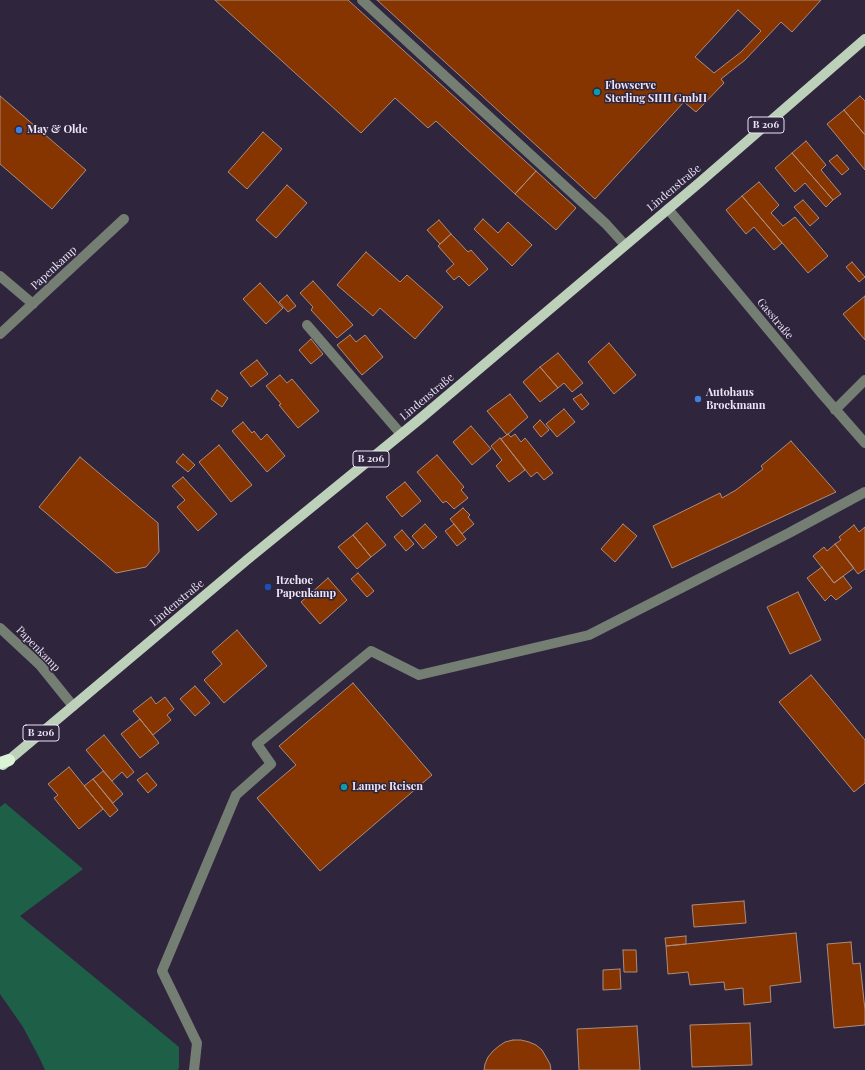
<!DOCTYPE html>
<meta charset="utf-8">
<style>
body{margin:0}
canvas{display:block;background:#2f253d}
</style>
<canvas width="865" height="1070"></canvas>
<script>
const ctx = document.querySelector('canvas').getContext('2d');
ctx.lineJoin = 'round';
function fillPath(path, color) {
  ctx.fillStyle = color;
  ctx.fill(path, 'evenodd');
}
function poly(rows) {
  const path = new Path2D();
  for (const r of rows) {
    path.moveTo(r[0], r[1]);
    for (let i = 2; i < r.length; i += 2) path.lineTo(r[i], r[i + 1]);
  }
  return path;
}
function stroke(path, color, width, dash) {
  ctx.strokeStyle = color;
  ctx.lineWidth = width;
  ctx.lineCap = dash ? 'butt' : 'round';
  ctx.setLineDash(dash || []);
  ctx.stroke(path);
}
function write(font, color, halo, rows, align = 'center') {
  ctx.font = font + ' "Playfair Display",serif';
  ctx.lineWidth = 3;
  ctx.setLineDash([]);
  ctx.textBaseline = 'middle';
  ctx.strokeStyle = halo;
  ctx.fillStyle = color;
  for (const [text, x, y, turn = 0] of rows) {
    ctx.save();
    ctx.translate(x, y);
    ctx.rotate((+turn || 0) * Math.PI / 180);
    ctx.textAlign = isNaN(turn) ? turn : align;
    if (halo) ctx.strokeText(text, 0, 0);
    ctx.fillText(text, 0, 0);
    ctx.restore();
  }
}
const green = poly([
 [5,803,83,869,20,916,179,1047,179,1067,178,1070,45,1070,40,1059,23,1027,0,994,0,807]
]);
const building = poly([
 [215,0,348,0,536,171,515,194,436,121,428,128,395,98,361,133,215,0],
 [377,0,821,0,792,32,781,22,745,60,721,79,724,83,696,112,684,102,595,199,377,0],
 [738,10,761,31,741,52,714,73,695,57,738,10],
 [0,96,86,170,52,209,0,164,0,96],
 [860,96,865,101,865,135,844,110,860,96],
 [844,110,865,135,865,170,827,124,844,110],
 [263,132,282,149,247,189,228,172,263,132],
 [806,141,826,165,821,170,841,194,833,200,792,153,806,141],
 [792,153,833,200,826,207,805,183,795,192,775,168,792,153],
 [837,155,849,169,842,175,829,161,837,155],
 [536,171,576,208,556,230,515,194,536,171],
 [759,182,779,205,771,213,783,226,795,217,828,256,808,273,742,196,759,182],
 [287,185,307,203,276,238,256,220,287,185],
 [742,196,782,243,774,250,754,227,746,234,726,210,742,196],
 [803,200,819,218,810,226,794,207,803,200],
 [483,219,498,233,508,222,532,245,512,266,474,229,483,219],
 [439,220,451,234,440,244,427,230,439,220],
 [451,234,468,252,471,250,488,269,469,286,459,276,454,280,446,271,454,264,438,246,451,234],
 [366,252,400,282,407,275,443,307,415,339,380,308,373,316,337,285,366,252],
 [852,262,865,277,859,282,846,267,852,262],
 [313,281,353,325,337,338,311,310,313,307,300,293,313,281],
 [260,283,283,308,266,324,243,299,260,283],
 [287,295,296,306,288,312,279,302,287,295],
 [865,296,865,340,843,314,865,296],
 [350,335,356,342,365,335,383,357,362,375,337,345,350,335],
 [311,339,323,354,311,364,299,350,311,339],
 [609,343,636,375,614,394,588,362,609,343],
 [558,353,583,383,572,392,564,383,558,388,540,367,558,353],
 [257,360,268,374,251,387,240,373,257,360],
 [540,367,558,388,540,402,523,382,540,367],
 [280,375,287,383,292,379,319,411,298,428,279,405,281,404,266,386,280,375],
 [217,390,228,398,222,407,211,399,217,390],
 [510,394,528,417,507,435,487,411,510,394],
 [581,394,589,404,582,410,573,399,581,394],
 [564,409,575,422,557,437,546,424,564,409],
 [540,420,549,430,541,437,533,427,540,420],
 [243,422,252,433,254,431,261,440,267,434,285,456,267,472,232,431,243,422],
 [471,426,491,449,472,465,453,442,471,426],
 [508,434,511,437,515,434,521,442,525,438,553,473,544,480,537,472,531,477,501,439,508,434],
 [500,438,525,470,509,482,496,466,502,460,491,446,500,438],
 [791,441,836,492,672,568,653,526,720,493,722,498,736,490,763,469,761,466,791,441],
 [219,445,252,485,231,502,199,462,219,445],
 [183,454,195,465,188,472,176,462,183,454],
 [437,455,464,487,461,490,468,498,454,509,446,501,443,503,417,472,437,455],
 [80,457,158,523,159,552,146,567,116,573,39,507,80,457],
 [183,477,217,514,198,531,177,507,185,500,172,486,183,477],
 [405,482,421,501,402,517,386,497,405,482],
 [463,508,470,515,468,517,474,524,462,534,450,519,463,508],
 [367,523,386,545,371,557,353,535,367,523],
 [425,524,437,537,423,549,412,536,425,524],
 [454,524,466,539,457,546,445,531,454,524],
 [623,524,637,536,615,562,601,549,623,524],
 [854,525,859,532,865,527,865,569,858,574,835,544,841,540,839,537,854,525],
 [402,530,414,544,406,551,394,537,402,530],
 [353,535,371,557,357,569,338,547,353,535],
 [835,544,854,568,834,583,813,556,824,547,827,551,835,544],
 [822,567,834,583,843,576,852,588,836,600,831,595,825,601,807,578,822,567],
 [358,573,374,591,367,597,351,579,358,573],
 [328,578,347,600,320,624,301,602,328,578],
 [798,592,821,640,790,654,767,607,798,592],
 [237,630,267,666,224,703,204,680,222,664,212,652,237,630],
 [811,675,865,740,865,783,854,792,779,702,811,675],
 [353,683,432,775,320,871,257,798,296,765,279,746,353,683],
 [195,686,210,703,195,716,180,699,195,686],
 [151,697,156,704,165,697,174,709,167,715,171,720,153,735,133,711,151,697],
 [140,719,159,743,140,758,121,734,140,719],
 [104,735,134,772,127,778,122,772,112,781,86,750,104,735],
 [69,767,103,809,79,829,54,798,58,795,48,784,69,767],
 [103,771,123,794,113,803,93,779,103,771],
 [147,773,157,785,148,793,137,780,147,773],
 [93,779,118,810,110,817,84,786,93,779],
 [744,901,746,923,694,927,692,905,744,901],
 [796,933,801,982,770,986,771,1002,744,1005,743,988,725,990,724,982,690,985,688,972,668,974,666,946,796,933],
 [686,936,686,944,666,946,665,938,686,936],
 [851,942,853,964,860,963,865,1010,865,1025,834,1028,827,944,851,942],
 [623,950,636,950,637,972,624,972,623,950],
 [620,969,621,989,603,990,603,970,620,969],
 [750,1023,752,1065,692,1067,690,1025,750,1023],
 [637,1026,640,1070,579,1070,577,1029,637,1026],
 [513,1040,521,1040,529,1042,536,1045,542,1050,550,1064,551,1070,484,1070,485,1064,488,1057,493,1051,499,1046,505,1042,513,1040]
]);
const minor = poly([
 [362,0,606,224,625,245],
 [668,209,822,394,865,443],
 [0,276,33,304],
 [307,325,401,434],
 [0,334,124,219],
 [835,410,865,380],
 [0,628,40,665,73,706],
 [194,1070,197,1043,162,971,236,795,271,764,257,744,371,651,419,675,589,635,789,533,865,492]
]);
const major = poly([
 [3,765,248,559,421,418,699,183,865,39]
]);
const highway = poly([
 [0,763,9,760]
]);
const markers = [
 [597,92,4,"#0f9aa8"],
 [19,130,4,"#3f7fe0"],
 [698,399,4,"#3f7fe0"],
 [268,587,4,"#1a4fb4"],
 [344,787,4,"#0f9aa8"]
];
const shields = [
 [766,125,36],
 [371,459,36],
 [41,733,36]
];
const shieldNames = [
 ["B 206",766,125],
 ["B 206",371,459],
 ["B 206",41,733]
];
const poiNames = [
 ["Flowserve",605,86],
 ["Sterling SIHI GmbH",605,99],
 ["May & Olde",27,130],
 ["Autohaus",706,393],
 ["Brockmann",706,406],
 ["Itzehoe",276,581],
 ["Papenkamp",276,594],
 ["Lampe Reisen",352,787]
];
const streetNames = [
 ["Lindenstraße",674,188,-40],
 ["Papenkamp",54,268,-43],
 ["Gasstraße",775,319,50],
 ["Lindenstraße",427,397,-40],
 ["Lindenstraße",177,603,-40],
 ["Papenkamp",38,649,46]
];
fillPath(green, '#1d6047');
fillPath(building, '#873500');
stroke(building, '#ac8c7d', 1);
stroke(minor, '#747e73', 10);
stroke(major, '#bdd1ba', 10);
stroke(highway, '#dbf3d7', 12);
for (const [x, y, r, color] of markers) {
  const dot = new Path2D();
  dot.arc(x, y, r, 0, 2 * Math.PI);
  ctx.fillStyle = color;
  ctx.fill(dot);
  stroke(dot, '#2f253d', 1.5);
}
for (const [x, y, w] of shields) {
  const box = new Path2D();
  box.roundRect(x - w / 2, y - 8, w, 16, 3);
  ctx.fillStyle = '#2f253d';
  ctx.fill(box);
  stroke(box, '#eae4f4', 1);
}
write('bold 10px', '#eae4f4', null, shieldNames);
write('bold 11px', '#eae4f4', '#2f253d', poiNames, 'left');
write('11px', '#eae4f4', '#2f253d', streetNames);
</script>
